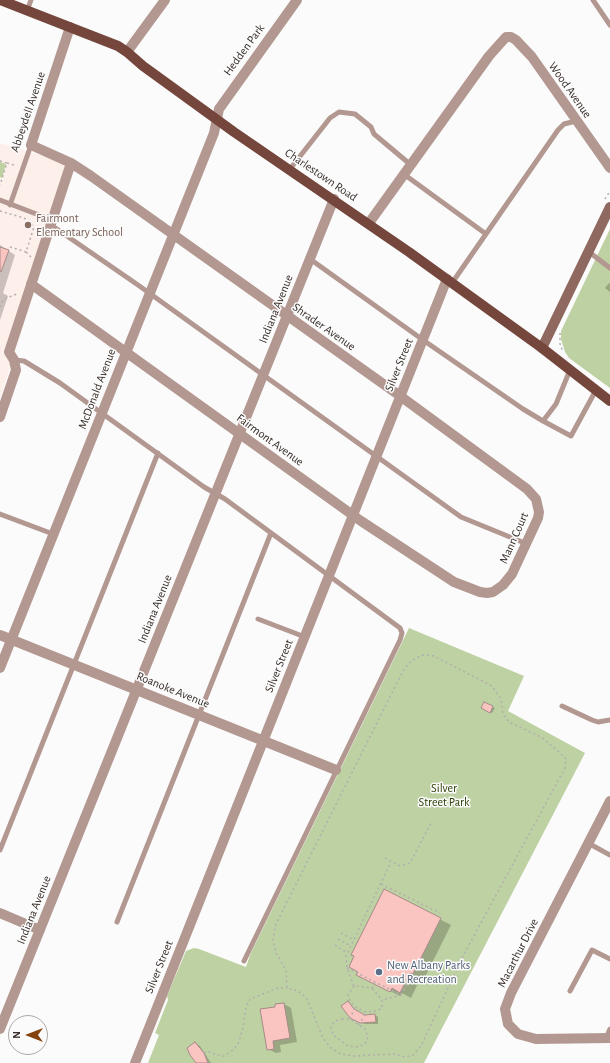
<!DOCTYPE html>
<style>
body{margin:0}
#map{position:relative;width:610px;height:1063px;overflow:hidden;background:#fbfbfb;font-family:"Alegreya Sans",sans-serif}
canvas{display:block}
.north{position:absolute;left:8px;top:1015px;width:40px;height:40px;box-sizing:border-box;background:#fbfbfb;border:1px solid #aca8a6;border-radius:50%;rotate:270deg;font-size:11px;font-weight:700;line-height:16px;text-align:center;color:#352b27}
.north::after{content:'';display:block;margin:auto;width:14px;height:18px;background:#84430c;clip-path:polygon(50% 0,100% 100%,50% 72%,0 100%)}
</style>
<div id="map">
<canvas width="610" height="1063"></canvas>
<div class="north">N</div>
</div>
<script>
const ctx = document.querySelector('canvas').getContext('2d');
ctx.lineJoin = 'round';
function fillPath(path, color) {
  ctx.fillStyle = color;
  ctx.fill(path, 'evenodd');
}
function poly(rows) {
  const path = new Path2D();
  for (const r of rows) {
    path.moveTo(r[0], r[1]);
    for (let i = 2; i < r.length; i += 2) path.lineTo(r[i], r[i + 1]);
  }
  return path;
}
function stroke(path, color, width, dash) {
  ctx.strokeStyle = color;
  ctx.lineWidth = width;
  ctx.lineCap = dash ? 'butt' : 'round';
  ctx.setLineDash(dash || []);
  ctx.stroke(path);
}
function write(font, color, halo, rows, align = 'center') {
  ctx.font = font + ' "Alegreya Sans",sans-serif';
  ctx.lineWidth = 3;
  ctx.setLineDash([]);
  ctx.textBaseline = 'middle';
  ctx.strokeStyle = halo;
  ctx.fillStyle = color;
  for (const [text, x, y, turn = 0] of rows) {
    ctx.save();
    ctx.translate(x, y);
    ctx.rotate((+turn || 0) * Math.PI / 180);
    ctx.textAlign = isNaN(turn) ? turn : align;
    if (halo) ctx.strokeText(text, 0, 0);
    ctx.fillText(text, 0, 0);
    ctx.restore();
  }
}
const built = poly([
 [0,143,75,166,0,398]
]);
const green = poly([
 [0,162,6,164,2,178,0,177],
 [610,229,610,388,569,358,565,352,561,339,561,331],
 [409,628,524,676,508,711,585,753,424,1063,148,1063,159,1035,155,1033,168,1000,167,996,186,951,194,948,199,949,246,967,250,955]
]);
const shadow = poly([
 [0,245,15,255,3,293,8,296,0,320],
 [609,283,610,284,610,292,605,288],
 [484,703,495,708,492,713,482,708],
 [384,891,451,925,424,979,421,977,411,998,402,993,400,996,368,980],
 [348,1002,357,1012,365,1016,375,1015,378,1017,378,1024,365,1024,355,1019],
 [284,1004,291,1008,297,1042,280,1045,281,1052,276,1053,268,1049,277,1008],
 [195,1043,200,1046,211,1063,199,1063]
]);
const building = poly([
 [0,247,9,250,1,272,0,271,0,247],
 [484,702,493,706,490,713,481,708,484,702],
 [384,889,441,918,413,974,410,973,400,993,392,988,390,992,356,975,358,972,349,967,354,956,351,955,384,889],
 [348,1001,354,1009,365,1015,375,1014,376,1022,360,1023,350,1018,341,1006,348,1001],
 [284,1003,290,1038,273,1041,274,1049,267,1050,260,1009,275,1007,275,1004,284,1003],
 [195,1042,204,1053,208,1063,196,1063,190,1055,187,1048,195,1042]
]);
const path = poly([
 [0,161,7,163,0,185],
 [7,163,14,165],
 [605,199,610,191],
 [0,211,24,218,30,222,34,227,26,252,31,257],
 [10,247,26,252],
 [0,307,4,299,17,294],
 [560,333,560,344,563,352],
 [422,655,434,656,492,686,501,699,503,714,509,722,541,737,558,751,566,759,565,768,463,956,421,1046,413,1055,405,1057,395,1054,354,1056,341,1054,331,1048,323,1038,306,997,298,991,287,988,286,970,276,953,273,939,276,924,403,671,411,661,422,655],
 [385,858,400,866,410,863,431,823],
 [381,884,440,913],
 [341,933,354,940],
 [338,939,351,946],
 [335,945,347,953],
 [347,968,401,995,382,1000],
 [375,982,372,988,354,986,347,968,346,956,391,862],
 [354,986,348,995,350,1001,355,1007,366,1012,377,1011,382,1008,382,1000,372,988],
 [401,995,412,974],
 [342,1019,350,1019,365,1029,368,1037,365,1044,358,1047,348,1046,333,1035,331,1027,335,1021,342,1019],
 [350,1019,355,1007],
 [359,1025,366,1012],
 [204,1053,207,1051,214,1054,224,1056,233,1050,238,1044,243,1028,246,1007,250,999,278,988,287,988]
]);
const lane = poly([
 [593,0,610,25],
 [27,11,31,0],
 [290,169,330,118,339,112,355,114,371,127,374,134,411,165],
 [405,175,486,234],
 [0,200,52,220],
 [10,205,31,145],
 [51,225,138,285,461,517,527,544],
 [589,252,610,268],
 [310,259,423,340,523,409,543,421,556,404,570,370],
 [452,283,558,130,564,124,576,121],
 [14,360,24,361,60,383,204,487,225,499,400,628,402,633,400,640,244,961],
 [543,421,571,436,596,390],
 [0,514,53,534],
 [258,619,305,637],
 [562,706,592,720,598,722,610,720],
 [588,843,610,855],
 [0,850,158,453],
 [117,922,271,533],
 [570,991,592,950,610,959],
 [606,1038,610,1029]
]);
const street = poly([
 [127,52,165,0],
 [369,223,489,56,506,37,511,37,516,40,532,57,610,168],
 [31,284,361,521,454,582,480,592,487,593,493,592,503,585,512,574,538,518,539,512,536,499,527,489,396,393,91,176,71,163,31,145,70,27],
 [0,417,16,370,14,360,9,352,71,163],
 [0,635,336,770],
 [0,668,214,133,219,109,297,0],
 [610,801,511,993,505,1009,508,1024,518,1034,536,1039,610,1038],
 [0,913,40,930],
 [0,1029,334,199],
 [135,1063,447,279]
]);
const secondary = poly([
 [542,348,610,207]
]);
const primary = poly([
 [0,0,118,46,127,52,143,66,234,132,409,252,542,348,610,401]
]);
const markers = [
 [28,225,4,"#8d6e63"],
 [379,972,4,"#5c6f8a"]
];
const streetNames = [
 ["Hedden Park",244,50,-54],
 ["Wood Avenue",570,90,55],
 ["Abbeydell Avenue",28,112,-71],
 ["Charlestown Road",321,175,34],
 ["Indiana Avenue",276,309,-68],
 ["Shrader Avenue",324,327,35],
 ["Silver Street",399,365,-68],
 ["McDonald Avenue",97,389,-69],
 ["Fairmont Avenue",270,440,36],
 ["Mann Court",514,538,-66],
 ["Indiana Avenue",155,609,-68],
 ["Silver Street",279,666,-68],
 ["Roanoke Avenue",173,690,22],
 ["Indiana Avenue",34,910,-68],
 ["Macarthur Drive",518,953,-63],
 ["Silver Street",159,967,-68]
];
const educationNames = [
 ["Fairmont",36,218],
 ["Elementary School",36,232]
];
const parkNames = [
 ["Silver",444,788],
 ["Street Park",444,802]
];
const serviceNames = [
 ["New Albany Parks",387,965],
 ["and Recreation",387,979]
];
fillPath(built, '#fdefe9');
fillPath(green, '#bed1a2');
fillPath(shadow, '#0003');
fillPath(building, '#fac5c1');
stroke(building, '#a78b89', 1);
stroke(path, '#b2aead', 1.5, [2, 3]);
stroke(lane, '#b39891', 5);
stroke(street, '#b39891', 10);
stroke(secondary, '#8f685f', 10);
stroke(primary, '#74463c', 10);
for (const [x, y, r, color] of markers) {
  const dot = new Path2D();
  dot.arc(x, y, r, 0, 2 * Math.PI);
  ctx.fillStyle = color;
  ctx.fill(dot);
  stroke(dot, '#fbfbfb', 1.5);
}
write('12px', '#352b27', '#fbfbfb', streetNames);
write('12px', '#785e54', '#fbfbfb', educationNames, 'left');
write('12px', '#2a3d00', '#fbfbfb', parkNames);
write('12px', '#4e5e75', '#fbfbfb', serviceNames, 'left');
</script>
